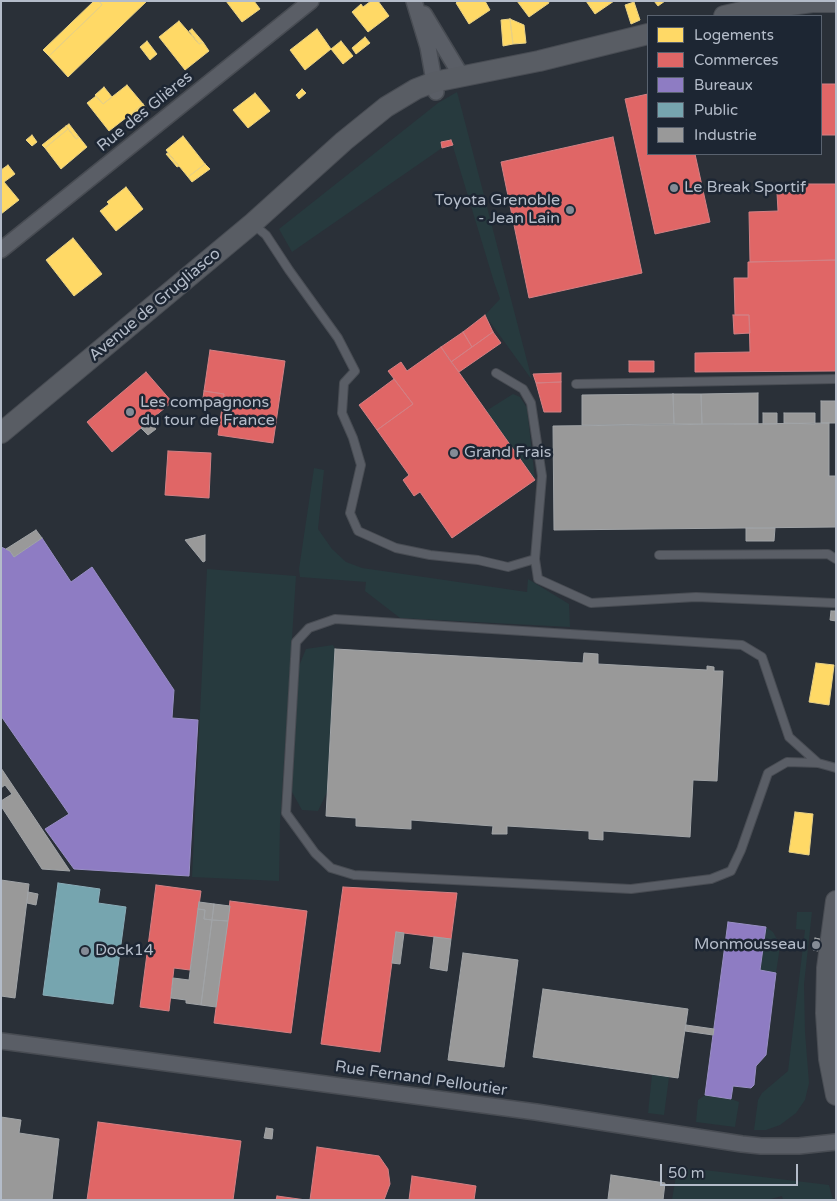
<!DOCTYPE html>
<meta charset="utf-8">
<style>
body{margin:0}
#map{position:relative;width:837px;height:1201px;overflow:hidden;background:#2a3038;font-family:"Varela Round",sans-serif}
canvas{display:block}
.frame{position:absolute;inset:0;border:2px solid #b4bcc9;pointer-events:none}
.legend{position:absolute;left:647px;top:15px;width:175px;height:140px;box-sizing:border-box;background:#1d2633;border:1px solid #59626f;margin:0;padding:6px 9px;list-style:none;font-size:15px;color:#b4bcc9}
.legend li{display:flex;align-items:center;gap:10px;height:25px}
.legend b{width:25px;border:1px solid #59626f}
.scale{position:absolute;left:660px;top:1164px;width:138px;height:22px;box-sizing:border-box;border:2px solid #b4bcc9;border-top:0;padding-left:6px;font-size:15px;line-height:18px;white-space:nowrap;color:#b4bcc9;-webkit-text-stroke:4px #1d2633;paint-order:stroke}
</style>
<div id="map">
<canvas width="837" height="1201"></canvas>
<div class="frame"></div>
<ul class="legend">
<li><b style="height:14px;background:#ffd966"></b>Logements</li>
<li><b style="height:14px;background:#e06666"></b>Commerces</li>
<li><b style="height:14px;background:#8e7cc3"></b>Bureaux</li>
<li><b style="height:14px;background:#76a5af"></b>Public</li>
<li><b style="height:14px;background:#999"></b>Industrie</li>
</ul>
<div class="scale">50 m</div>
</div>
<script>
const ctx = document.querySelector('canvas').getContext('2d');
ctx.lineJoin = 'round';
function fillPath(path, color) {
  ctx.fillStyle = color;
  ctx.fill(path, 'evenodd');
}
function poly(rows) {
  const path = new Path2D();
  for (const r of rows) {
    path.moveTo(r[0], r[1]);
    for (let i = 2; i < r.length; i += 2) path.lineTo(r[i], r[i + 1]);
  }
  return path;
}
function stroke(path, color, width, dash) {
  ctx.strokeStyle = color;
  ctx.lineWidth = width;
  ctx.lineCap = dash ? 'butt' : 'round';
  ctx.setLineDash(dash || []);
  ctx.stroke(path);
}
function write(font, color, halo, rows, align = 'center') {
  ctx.font = font + ' "Varela Round",sans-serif';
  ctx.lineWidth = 5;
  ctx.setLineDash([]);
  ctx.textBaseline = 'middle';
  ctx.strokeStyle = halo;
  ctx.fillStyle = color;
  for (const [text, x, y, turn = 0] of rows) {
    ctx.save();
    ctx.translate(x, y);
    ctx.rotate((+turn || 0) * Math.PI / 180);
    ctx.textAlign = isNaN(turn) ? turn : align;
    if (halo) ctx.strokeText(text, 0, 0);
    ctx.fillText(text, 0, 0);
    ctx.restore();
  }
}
const green = poly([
 [457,92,460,103,532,380,485,315,500,299,494,282,451,140,441,142,442,148,292,252,279,229,438,103],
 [513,394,520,397,527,408,535,480,486,411],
 [314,468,324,470,318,529,332,549,346,562,362,568,527,592,528,579,569,604,570,627,400,618,365,591,366,582,300,577,299,569],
 [207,569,296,576,280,823,279,881,192,877],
 [333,645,335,649,327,792,318,811,302,810,292,792,299,666,306,649],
 [797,912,812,912,804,984,805,1032,809,1083,805,1100,796,1113,780,1125,766,1130,754,1130,758,1100,762,1093,788,1071,805,930,796,929],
 [766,927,773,932,779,943,779,953,776,973,760,970],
 [652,1075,669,1077,664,1115,648,1113],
 [705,1095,731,1099,739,1102,735,1127,696,1122,698,1100],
 [696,1169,829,1185,833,1200,783,1200,782,1196,767,1200,672,1200,677,1170]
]);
const homes = poly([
 [94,1,99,1,102,5,49,56,43,50,94,1],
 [99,1,147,1,68,77,49,56,102,5,99,1],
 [226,1,254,1,260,9,242,22,226,1],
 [371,1,378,1,389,16,368,32,352,12,361,4,363,7,371,1],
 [458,1,485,1,490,10,469,24,456,3,458,1],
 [517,1,548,1,549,3,529,17,517,1],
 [586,1,614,1,595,14,586,1],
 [654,1,665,1,658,6,654,1],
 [634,2,640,20,631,24,625,5,634,2],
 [510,19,524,25,526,43,513,44,510,19],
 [510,19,513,44,503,46,501,20,510,19],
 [179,21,199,44,203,42,209,51,185,70,159,37,179,21],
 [192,29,203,42,199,44,189,31,192,29],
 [317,29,331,49,305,70,290,50,317,29],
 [365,37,370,43,356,54,352,48,365,37],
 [147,41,157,54,150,60,140,47,147,41],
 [341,41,353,56,343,64,331,49,341,41],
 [127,85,143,104,130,115,134,119,131,121,127,117,109,131,87,103,96,96,103,104,127,85],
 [104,87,112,97,103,104,95,95,104,87],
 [302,89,306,93,299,99,296,95,302,89],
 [255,93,270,111,248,128,233,110,255,93],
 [143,104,145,107,132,117,130,115,143,104],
 [69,124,79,137,76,139,66,126,69,124],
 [66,126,68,129,45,148,42,145,66,126],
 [68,129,76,139,79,137,87,147,61,169,45,148,68,129],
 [32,135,37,142,32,146,26,140,32,135],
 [183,136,205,164,188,177,166,150,183,136],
 [168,153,179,166,177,167,166,154,168,153],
 [205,164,210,169,192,182,188,177,205,164],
 [8,165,15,174,4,182,19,200,1,214,1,170,8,165],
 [126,187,143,209,116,231,100,211,109,204,107,202,126,187],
 [73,238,102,274,74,296,46,260,73,238],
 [816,663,834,665,829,705,809,702,816,663],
 [795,812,813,814,809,855,789,852,795,812]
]);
const shops = poly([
 [821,84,836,84,836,135,821,135,821,84],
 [648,94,648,154,695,154,710,222,655,234,625,99,648,94],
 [613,137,642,273,529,298,501,162,613,137],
 [451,140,453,145,442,148,441,142,451,140],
 [804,184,836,184,836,260,750,262,749,212,778,211,777,193,804,192,804,184],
 [836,260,836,371,695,372,695,353,750,352,749,315,735,315,734,278,748,278,748,262,836,260],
 [485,315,493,332,472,347,463,332,485,315],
 [733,315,749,315,750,333,734,334,733,315],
 [463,332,472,347,451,362,441,347,463,332],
 [493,332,501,343,459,372,451,362,493,332],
 [441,347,535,480,452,538,420,492,414,496,403,480,409,475,377,430,413,404,388,371,401,362,407,371,441,347],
 [210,350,285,361,273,443,218,435,224,394,204,391,210,350],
 [629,361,654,361,654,372,629,372,629,361],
 [146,372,172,402,112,452,87,422,146,372],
 [561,373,561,382,536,383,533,374,561,373],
 [394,379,413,404,377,430,359,405,394,379],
 [561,382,561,412,544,412,536,383,561,382],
 [204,391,224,394,222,408,202,405,204,391],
 [168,451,211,453,209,498,165,495,168,451],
 [156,885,201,891,190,970,174,968,169,1011,140,1007,156,885],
 [343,887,457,893,451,939,396,932,380,1052,321,1044,343,887],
 [230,901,307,911,291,1033,214,1023,230,901],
 [98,1122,241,1141,233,1200,87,1200,98,1122],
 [317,1147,379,1156,388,1169,390,1184,384,1200,310,1200,317,1147],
 [412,1176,476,1186,474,1200,409,1200,412,1176],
 [277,1196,306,1200,276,1200,277,1196]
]);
const offices = poly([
 [42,538,71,582,92,567,174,690,172,718,198,720,189,876,74,869,45,829,69,814,1,716,1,547,10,551,14,557,42,538],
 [728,922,766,927,760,970,776,973,766,1055,756,1066,754,1085,751,1088,733,1086,731,1099,705,1095,728,922]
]);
const public = poly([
 [58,883,100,889,98,903,126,907,113,1004,43,995,58,883]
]);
const industry = poly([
 [758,393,758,424,702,424,701,394,758,393],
 [673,394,701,394,702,424,674,424,673,394],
 [673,394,674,424,582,425,582,395,673,394],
 [821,401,836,401,836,423,821,423,821,401],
 [763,413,777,413,777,424,763,424,763,413],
 [784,413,815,413,815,424,784,423,784,413],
 [149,421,156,429,148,435,141,428,149,421],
 [829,423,829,476,836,476,836,527,554,530,553,426,829,423],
 [746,528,775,528,774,541,746,541,746,528],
 [36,530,42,538,14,557,10,551,6,549,36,530],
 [205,535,205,561,203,562,185,540,205,535],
 [831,611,836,611,836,621,830,620,831,611],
 [335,649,583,663,584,653,598,654,598,664,707,670,707,666,714,667,714,671,723,671,717,781,693,780,690,837,603,831,603,840,589,839,589,831,507,826,507,834,492,834,493,826,411,820,411,829,356,826,356,818,326,816,335,649],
 [1,768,70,871,42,869,1,806,1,801,12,794,5,785,1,788,1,768],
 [1,880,29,884,15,998,1,996,1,880],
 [28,892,38,894,36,905,27,903,28,892],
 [199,902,214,904,212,920,204,919,205,910,198,909,199,902],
 [214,904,230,906,228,921,212,920,214,904],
 [198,909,205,910,204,919,212,920,201,1005,186,1003,186,1000,171,998,173,978,189,980,198,909],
 [212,920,228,921,216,1007,201,1005,212,920],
 [396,932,404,933,400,964,392,963,396,932],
 [434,937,451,939,447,971,430,968,434,937],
 [815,938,820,939,818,951,813,950,815,938],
 [463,953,518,960,504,1067,448,1060,463,953],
 [543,989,688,1009,678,1078,533,1057,543,989],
 [686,1025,714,1029,713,1035,685,1031,686,1025],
 [1,1117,21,1120,19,1133,59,1139,52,1200,1,1200,1,1117],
 [266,1128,273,1129,272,1139,264,1138,266,1128],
 [611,1175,665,1183,663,1200,608,1199,611,1175]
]);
const lane = poly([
 [254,225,266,235,289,270,338,338,355,371,344,383,342,413,353,438,361,465,350,513,358,531,396,548,430,555,478,560,508,567,535,559],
 [496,373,523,389,531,403,542,476,535,559,538,579,591,603,696,597,834,603],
 [576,384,836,379],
 [659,555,828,554,836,559],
 [818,763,789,737,762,657,742,645,335,619,309,628,296,642,286,813,315,853,331,868,354,875,631,889,711,879,731,871,741,850,768,773,787,762,818,763,836,768]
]);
const street = poly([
 [414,1,428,47,436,92],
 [424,14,462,77],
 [1,250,311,1],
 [1,1041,536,1112,742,1144,761,1146,799,1146,836,1142]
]);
const secondary = poly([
 [724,16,746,11,812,2,836,2],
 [1,433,253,223,344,141,386,107,416,89,434,82,539,61,648,34],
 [836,901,827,968,826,1013,829,1059,836,1095]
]);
const markers = [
 [674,188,5,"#848b96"],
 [570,210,5,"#848b96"],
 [130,412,5,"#848b96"],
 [454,453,5,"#848b96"],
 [816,945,5,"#848b96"],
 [85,951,5,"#848b96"]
];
const streetNames = [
 ["Rue des Glières",145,112,-39],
 ["Avenue de Grugliasco",155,305,-40],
 ["Rue Fernand Pelloutier",421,1079,8]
];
const poiNames = [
 ["Le Break Sportif",684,188],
 ["Toyota Grenoble",560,201,"right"],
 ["- Jean Lain",560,219,"right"],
 ["Les compagnons",140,403],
 ["du tour de France",140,421],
 ["Grand Frais",464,453],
 ["Monmousseau",806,945,"right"],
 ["Dock14",95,951]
];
fillPath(green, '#273a3e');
fillPath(homes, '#ffd966');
stroke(homes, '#e8d084', 1);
fillPath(shops, '#e06666');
stroke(shops, '#d38084', 1);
fillPath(offices, '#8e7cc3');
stroke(offices, '#998fc5', 1);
fillPath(public, '#76a5af');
stroke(public, '#89acb7', 1);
fillPath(industry, '#999');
stroke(industry, '#a1a4a7', 1);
stroke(lane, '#484c53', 10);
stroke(street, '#484c53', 18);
stroke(secondary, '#484c53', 22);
stroke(lane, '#5a5e66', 8);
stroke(street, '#5a5e66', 15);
stroke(secondary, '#595d64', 20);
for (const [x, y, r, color] of markers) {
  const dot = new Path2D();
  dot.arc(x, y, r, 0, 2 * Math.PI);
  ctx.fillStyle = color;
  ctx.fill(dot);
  stroke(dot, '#1d2633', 2);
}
write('16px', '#b4bcc9', '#1d2633', streetNames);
write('16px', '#b4bcc9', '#1d2633', poiNames, 'left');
</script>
